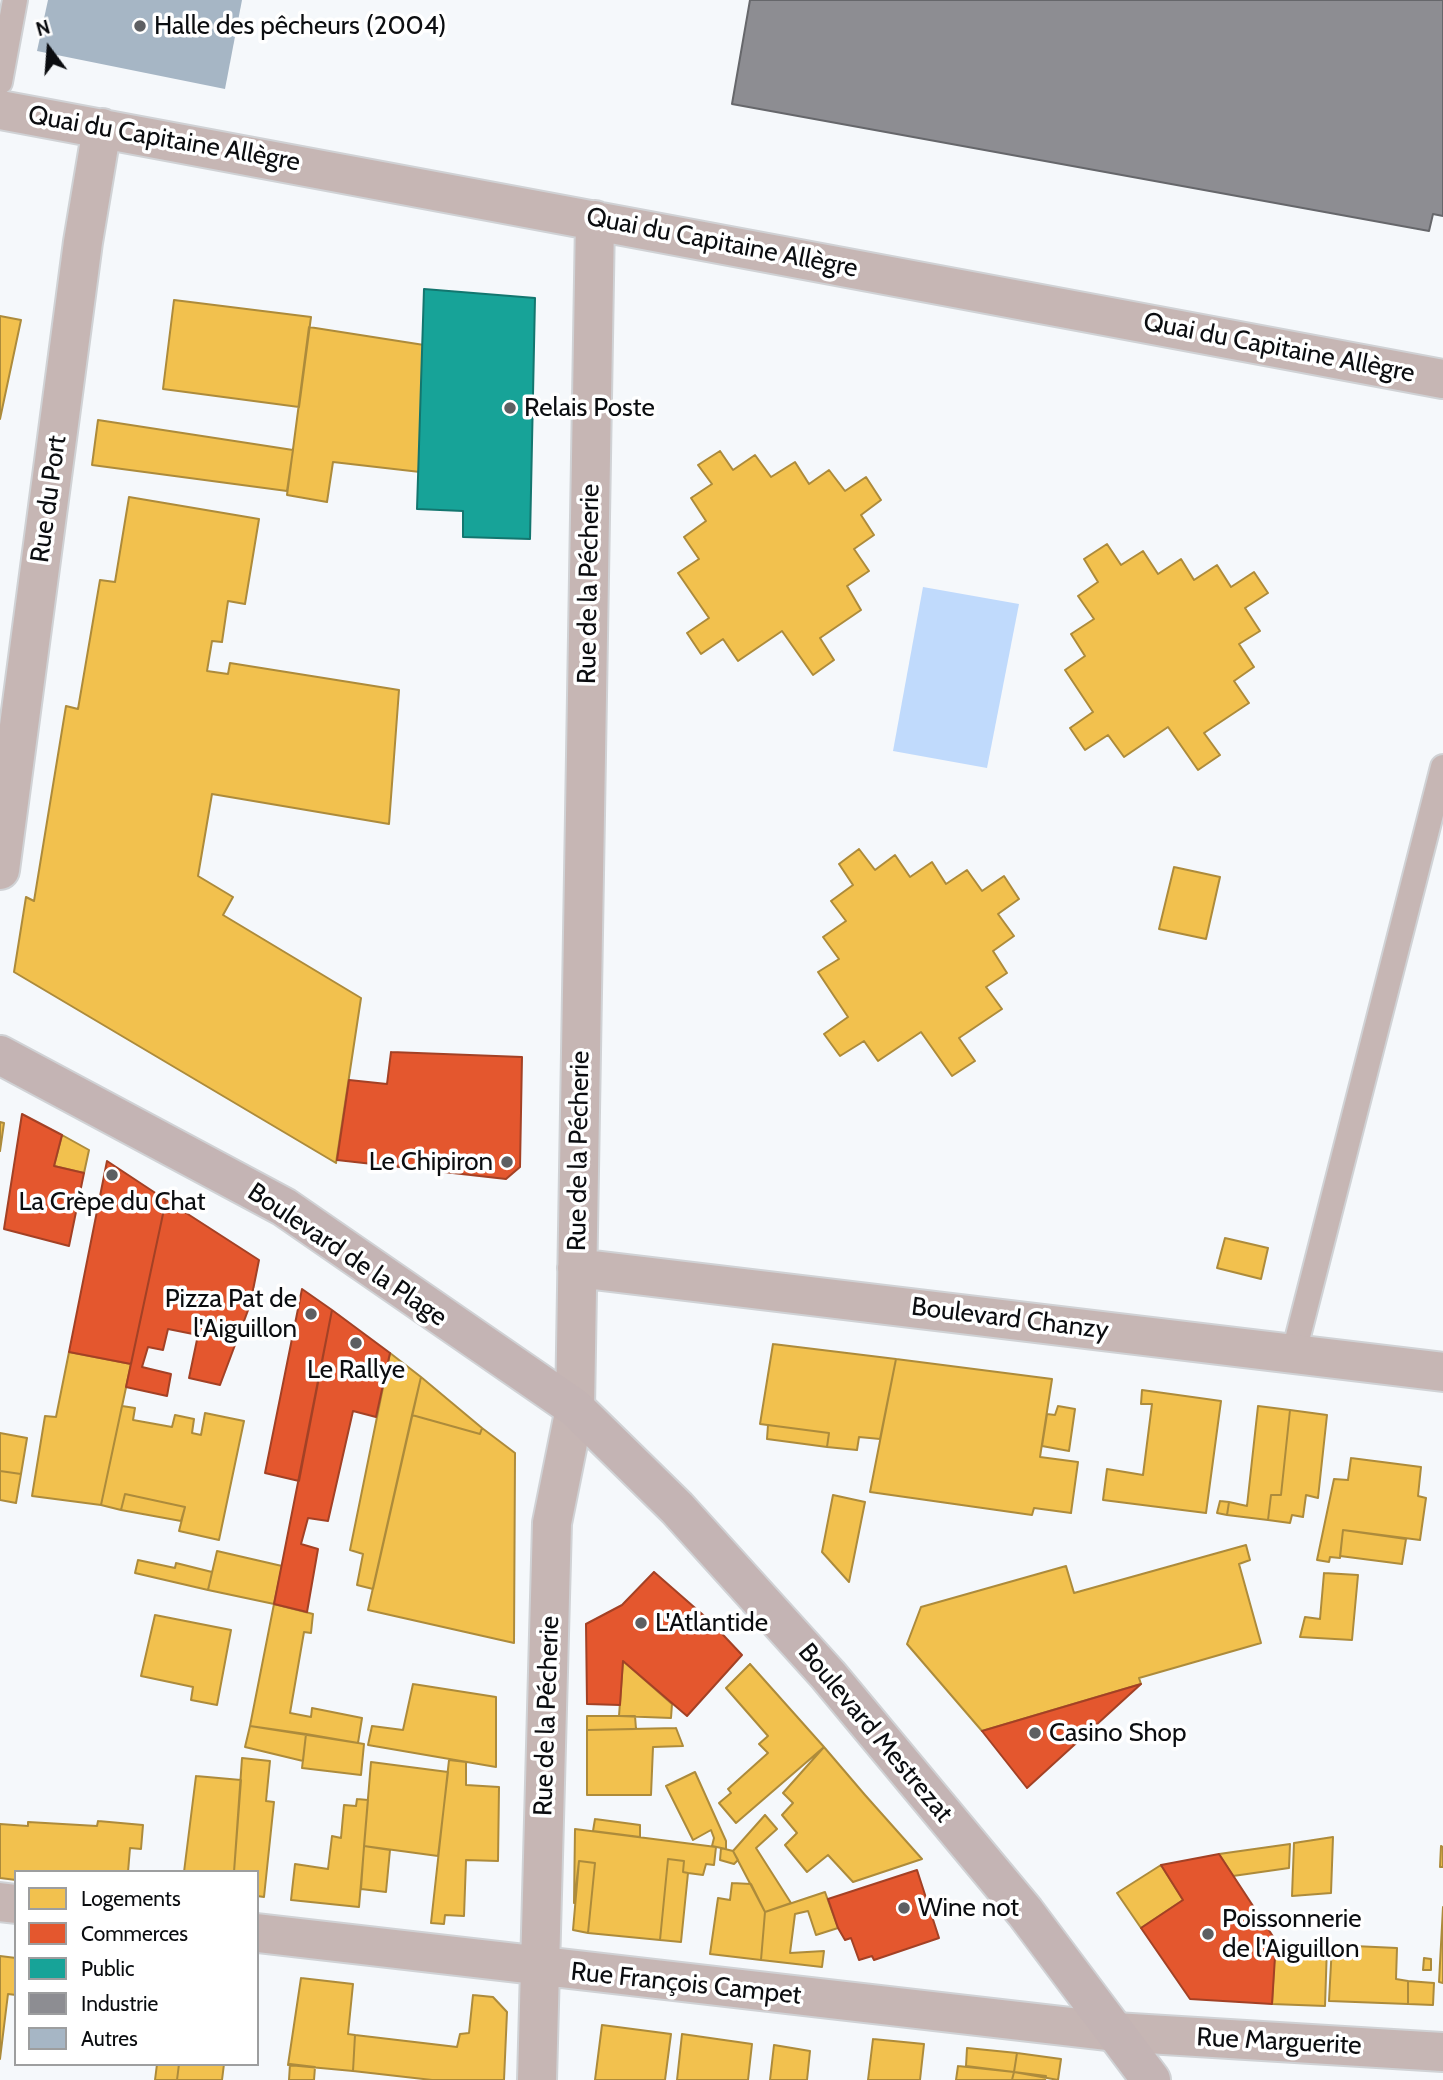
<!DOCTYPE html>
<meta charset="utf-8">
<style>
body{margin:0}
#map{position:relative;width:1443px;height:2080px;overflow:hidden;background:#f5f8fb;font-family:Cabin,sans-serif}
canvas{display:block}
.legend{position:absolute;left:14px;top:1870px;width:245px;height:196px;box-sizing:border-box;background:#fff;border:2px solid #9d9e9f;margin:0;padding:9px 12px;list-style:none;font-size:21px;color:#0b0d10}
.legend li{display:flex;align-items:center;gap:14px;height:35px}
.legend b{width:35px;border:2px solid #9d9e9f}
.north{position:absolute;left:14px;top:14px;width:70px;height:70px;-webkit-text-stroke:5px #fff;paint-order:stroke;rotate:344deg;font-size:19px;font-weight:700;line-height:28px;text-align:center;color:#0b0d10}
.north::after{content:'';display:block;margin:auto;width:24px;height:32px;background:#0b0d10;clip-path:polygon(50% 0,100% 100%,50% 72%,0 100%)}
</style>
<div id="map">
<canvas width="1443" height="2080"></canvas>
<ul class="legend">
<li><b style="height:19px;background:#f2c14e"></b>Logements</li>
<li><b style="height:19px;background:#e4572e"></b>Commerces</li>
<li><b style="height:19px;background:#17a398"></b>Public</li>
<li><b style="height:19px;background:#8d8d92"></b>Industrie</li>
<li><b style="height:19px;background:#a6b6c5"></b>Autres</li>
</ul>
<div class="north">N</div>
</div>
<script>
const ctx = document.querySelector('canvas').getContext('2d');
ctx.lineJoin = 'round';
function fillPath(path, color) {
  ctx.fillStyle = color;
  ctx.fill(path, 'evenodd');
}
function poly(rows) {
  const path = new Path2D();
  for (const r of rows) {
    path.moveTo(r[0], r[1]);
    for (let i = 2; i < r.length; i += 2) path.lineTo(r[i], r[i + 1]);
  }
  return path;
}
function stroke(path, color, width, dash) {
  ctx.strokeStyle = color;
  ctx.lineWidth = width;
  ctx.lineCap = dash ? 'butt' : 'round';
  ctx.setLineDash(dash || []);
  ctx.stroke(path);
}
function write(font, color, halo, rows, align = 'center') {
  ctx.font = font + ' Cabin,sans-serif';
  ctx.lineWidth = 7;
  ctx.setLineDash([]);
  ctx.textBaseline = 'middle';
  ctx.strokeStyle = halo;
  ctx.fillStyle = color;
  for (const [text, x, y, turn = 0] of rows) {
    ctx.save();
    ctx.translate(x, y);
    ctx.rotate((+turn || 0) * Math.PI / 180);
    ctx.textAlign = isNaN(turn) ? turn : align;
    if (halo) ctx.strokeText(text, 0, 0);
    ctx.fillText(text, 0, 0);
    ctx.restore();
  }
}
const water = poly([
 [923,587,1019,604,987,768,893,751]
]);
const homes = poly([
 [174,300,311,317,299,407,163,389,174,300],
 [0,316,21,320,0,419,0,316],
 [309,327,424,345,420,472,333,462,327,502,287,495,309,327],
 [98,420,293,450,287,491,92,465,98,420],
 [720,451,733,470,755,455,771,477,795,462,809,484,829,470,845,491,866,477,881,500,861,515,874,535,854,549,869,571,847,586,861,610,820,638,834,660,813,675,782,631,738,661,723,639,701,654,687,633,709,618,678,573,699,559,684,537,706,521,691,498,712,484,698,465,720,451],
 [129,497,259,519,245,604,228,601,222,642,212,641,207,671,228,674,230,663,399,690,389,824,212,794,198,876,233,897,223,915,361,998,336,1163,14,972,26,897,34,901,66,706,78,709,100,580,115,582,129,497],
 [1107,544,1121,565,1143,551,1158,574,1181,559,1194,580,1217,565,1231,587,1254,572,1268,593,1245,608,1260,631,1239,644,1254,667,1234,681,1249,703,1204,733,1220,755,1198,770,1168,727,1124,757,1108,735,1085,750,1070,728,1093,712,1065,670,1085,656,1071,634,1094,619,1078,596,1098,582,1084,559,1107,544],
 [859,849,875,870,895,855,910,877,932,862,946,884,967,870,982,891,1004,876,1019,899,998,914,1014,936,993,951,1007,973,986,987,1002,1009,959,1038,975,1061,952,1076,921,1032,878,1061,864,1041,840,1056,824,1034,848,1017,818,972,839,959,823,937,846,921,831,901,853,885,839,864,859,849],
 [1174,867,1220,877,1206,939,1159,929,1174,867],
 [0,1122,4,1123,0,1151,0,1122],
 [62,1135,89,1150,84,1173,54,1166,62,1135],
 [1225,1238,1268,1248,1261,1279,1217,1268,1225,1238],
 [773,1344,896,1359,880,1439,859,1437,857,1450,827,1447,829,1433,760,1424,773,1344],
 [69,1352,131,1364,101,1505,32,1496,45,1416,56,1417,69,1352],
 [390,1353,421,1377,373,1589,357,1585,363,1554,350,1550,390,1353],
 [896,1359,1052,1379,1040,1457,1078,1462,1071,1513,1034,1508,1032,1515,870,1492,896,1359],
 [421,1377,482,1428,480,1434,412,1415,421,1377],
 [1142,1390,1221,1401,1206,1513,1103,1500,1107,1469,1143,1475,1152,1404,1141,1404,1142,1390],
 [122,1406,135,1408,133,1420,172,1427,175,1415,194,1419,192,1433,201,1435,205,1413,244,1421,219,1540,179,1531,185,1507,125,1494,121,1510,101,1505,122,1406],
 [1058,1406,1075,1409,1069,1451,1042,1446,1047,1414,1055,1415,1058,1406],
 [1258,1406,1290,1410,1281,1495,1271,1495,1268,1520,1227,1515,1229,1502,1247,1506,1258,1406],
 [1290,1410,1327,1415,1318,1498,1306,1495,1303,1517,1292,1515,1290,1523,1268,1520,1271,1495,1281,1495,1290,1410],
 [412,1415,480,1434,482,1428,515,1453,514,1643,368,1610,412,1415],
 [768,1425,829,1433,827,1447,767,1439,768,1425],
 [0,1433,27,1438,21,1474,0,1471,0,1433],
 [1351,1458,1421,1467,1418,1496,1426,1498,1420,1540,1343,1530,1340,1558,1330,1557,1329,1562,1317,1560,1334,1479,1348,1480,1351,1458],
 [0,1471,21,1474,16,1503,0,1500,0,1471],
 [125,1494,185,1507,181,1521,121,1510,125,1494],
 [833,1495,865,1502,849,1582,822,1552,833,1495],
 [1220,1501,1229,1502,1227,1515,1217,1513,1220,1501],
 [1343,1530,1406,1539,1402,1564,1340,1556,1343,1530],
 [1246,1545,1250,1560,1239,1564,1261,1643,1139,1678,1141,1684,982,1731,907,1644,921,1607,1066,1566,1074,1593,1246,1545],
 [217,1551,282,1566,274,1604,208,1590,217,1551],
 [138,1560,175,1568,176,1563,212,1572,208,1590,135,1573,138,1560],
 [1324,1573,1358,1575,1352,1640,1300,1637,1305,1617,1320,1619,1324,1573],
 [274,1604,313,1614,311,1633,304,1632,290,1713,311,1717,312,1708,362,1718,358,1743,250,1726,274,1604],
 [155,1615,231,1630,217,1705,191,1700,193,1687,141,1676,155,1615],
 [623,1661,672,1704,671,1718,619,1716,623,1661],
 [750,1664,824,1747,736,1823,719,1803,731,1793,728,1789,768,1753,759,1744,768,1736,726,1688,750,1664],
 [413,1684,496,1697,496,1767,368,1745,372,1726,403,1730,413,1684],
 [587,1716,635,1716,636,1729,587,1730,587,1716],
 [250,1726,306,1734,303,1761,245,1747,250,1726],
 [676,1728,683,1746,653,1747,651,1795,587,1795,587,1730,676,1728],
 [306,1734,364,1744,361,1775,302,1768,306,1734],
 [824,1747,865,1795,922,1859,853,1882,828,1855,807,1872,785,1845,797,1833,782,1815,793,1803,783,1793,824,1747],
 [242,1758,270,1761,266,1801,274,1802,264,1897,257,1896,257,1872,234,1872,242,1758],
 [449,1760,466,1762,466,1785,499,1787,498,1861,466,1860,464,1916,445,1915,444,1924,431,1923,449,1760],
 [371,1762,448,1772,438,1856,364,1846,371,1762],
 [695,1772,726,1841,726,1849,712,1846,714,1838,711,1830,693,1840,666,1786,695,1772],
 [196,1776,241,1780,234,1872,184,1872,196,1776],
 [357,1799,368,1800,359,1907,291,1900,295,1864,328,1869,332,1836,341,1838,344,1805,356,1806,357,1799],
 [765,1815,777,1829,756,1848,791,1903,765,1912,733,1851,765,1815],
 [595,1819,640,1825,640,1837,593,1831,595,1819],
 [98,1821,143,1825,141,1849,130,1848,128,1872,16,1872,16,1880,0,1878,0,1824,28,1826,28,1822,97,1826,98,1821],
 [575,1829,716,1847,714,1865,706,1864,703,1875,688,1873,683,1872,684,1861,668,1859,660,1940,588,1933,595,1863,579,1861,574,1903,575,1829],
 [1333,1837,1331,1893,1292,1896,1294,1843,1333,1837],
 [1290,1844,1289,1868,1233,1876,1219,1854,1290,1844],
 [364,1846,390,1850,386,1892,361,1889,364,1846],
 [1441,1846,1443,1847,1443,1867,1440,1867,1441,1846],
 [721,1848,733,1851,738,1860,734,1864,720,1860,721,1848],
 [668,1859,684,1861,683,1872,688,1873,681,1942,660,1940,668,1859],
 [579,1861,595,1863,588,1933,573,1930,579,1861],
 [1161,1865,1183,1900,1141,1928,1117,1893,1161,1865],
 [732,1883,751,1884,765,1912,761,1960,710,1954,718,1898,730,1900,732,1883],
 [825,1892,838,1928,816,1935,808,1911,795,1914,790,1953,824,1951,822,1967,761,1960,765,1912,825,1892],
 [1443,1907,1443,1983,1439,1982,1443,1907],
 [1275,1945,1327,1946,1325,2006,1272,2004,1275,1945],
 [1332,1945,1397,1948,1396,1979,1408,1981,1408,2004,1329,2001,1332,1945],
 [0,1956,16,1958,16,1995,8,1994,0,2059,0,1956],
 [1424,1958,1431,1959,1431,1970,1423,1970,1424,1958],
 [301,1978,353,1984,348,2034,355,2035,353,2071,288,2065,301,1978],
 [1408,1981,1434,1983,1433,2005,1408,2004,1408,1981],
 [473,1995,493,1997,507,2012,504,2080,432,2080,353,2071,355,2035,457,2047,460,2034,469,2033,473,1995],
 [602,2025,671,2034,665,2080,595,2080,602,2025],
 [682,2034,752,2044,748,2080,677,2080,682,2034],
 [873,2039,924,2044,920,2080,868,2080,873,2039],
 [774,2045,810,2051,807,2080,770,2080,774,2045],
 [967,2048,1017,2053,1014,2072,966,2066,967,2048],
 [1017,2053,1061,2059,1058,2080,1014,2072,1017,2053],
 [157,2064,179,2064,177,2080,155,2080,157,2064],
 [179,2064,224,2064,222,2080,177,2080,179,2064],
 [290,2064,315,2067,314,2080,289,2080,290,2064],
 [958,2066,1014,2072,1012,2080,956,2080,958,2066],
 [1014,2072,1046,2076,1045,2080,1012,2080,1014,2072]
]);
const shops = poly([
 [391,1052,522,1057,520,1167,506,1179,337,1160,349,1080,387,1084,391,1052],
 [22,1114,62,1135,54,1166,84,1173,69,1246,4,1229,22,1114],
 [107,1161,166,1200,131,1364,69,1352,107,1161],
 [166,1200,259,1260,250,1305,220,1385,189,1378,198,1335,168,1329,163,1350,148,1347,142,1367,171,1374,167,1396,126,1387,166,1200],
 [302,1289,332,1310,299,1481,265,1473,302,1289],
 [332,1310,390,1353,376,1417,353,1411,328,1521,308,1518,301,1544,318,1549,307,1612,274,1604,332,1310],
 [654,1572,710,1621,742,1655,687,1716,623,1661,620,1705,587,1704,586,1624,622,1605,654,1572],
 [1141,1684,1027,1788,982,1731,1141,1684],
 [1219,1854,1276,1941,1272,2004,1190,1999,1141,1928,1183,1900,1161,1865,1219,1854],
 [917,1870,939,1938,874,1960,872,1956,859,1960,851,1938,845,1940,838,1928,828,1899,917,1870]
]);
const public = poly([
 [424,289,535,298,530,539,463,537,463,511,417,509,424,289]
]);
const industry = poly([
 [750,0,1443,0,1443,216,1433,214,1429,231,732,104,750,0]
]);
const building = poly([
 [48,0,242,0,225,89,37,51]
]);
const lane = poly([
 [0,82,15,0],
 [1294,1352,1443,767]
]);
const street = poly([
 [0,110,1443,379],
 [0,870,83,242,102,128],
 [577,1268,1443,1372],
 [0,1902,16,1904],
 [257,1933,1115,2032,1443,2052],
 [537,2080,552,1523,575,1408,595,220]
]);
const secondary = poly([
 [0,1055,284,1207,575,1408,677,1508,828,1675,1025,1912,1151,2080]
]);
const markers = [
 [140,26,7,"#5d5f62"],
 [510,408,7,"#5d5f62"],
 [507,1162,7,"#5d5f62"],
 [112,1175,7,"#5d5f62"],
 [311,1314,7,"#5d5f62"],
 [356,1343,7,"#5d5f62"],
 [641,1623,7,"#5d5f62"],
 [1035,1733,7,"#5d5f62"],
 [904,1908,7,"#5d5f62"],
 [1208,1934,7,"#5d5f62"]
];
const poiNames = [
 ["Halle des pêcheurs (2004)",154,26],
 ["Relais Poste",524,408],
 ["Le Chipiron",493,1162,"right"],
 ["La Crèpe du Chat",112,1202,"center"],
 ["Pizza Pat de",297,1299,"right"],
 ["l'Aiguillon",297,1329,"right"],
 ["Le Rallye",356,1370,"center"],
 ["L'Atlantide",655,1623],
 ["Casino Shop",1049,1733],
 ["Wine not",918,1908],
 ["Poissonnerie",1222,1919],
 ["de l'Aiguillon",1222,1949]
];
const streetNames = [
 ["Quai du Capitaine Allègre",164,139,10],
 ["Quai du Capitaine Allègre",722,243,11],
 ["Quai du Capitaine Allègre",1279,348,11],
 ["Rue du Port",49,499,-82],
 ["Rue de la Pécherie",589,584,-89],
 ["Rue de la Pécherie",579,1151,-89],
 ["Boulevard de la Plage",347,1255,34],
 ["Boulevard Chanzy",1010,1319,7],
 ["Rue de la Pécherie",547,1716,-88],
 ["Boulevard Mestrezat",875,1733,50],
 ["Rue François Campet",686,1984,6],
 ["Rue Marguerite",1279,2042,3]
];
fillPath(water, '#c0dafc');
fillPath(homes, '#f2c14e');
stroke(homes, '#ad8b3b', 2);
fillPath(shops, '#e4572e');
stroke(shops, '#a34125', 2);
fillPath(public, '#17a398');
stroke(public, '#13766f', 2);
fillPath(industry, '#8d8d92');
stroke(industry, '#66676b', 2);
fillPath(building, '#a6b6c5');
stroke(lane, '#d0d2d5', 28);
stroke(street, '#d0d2d5', 42);
stroke(secondary, '#d0d2d5', 42);
stroke(lane, '#c6b6b4', 24);
stroke(street, '#c6b6b4', 38);
stroke(secondary, '#c4b4b4', 38);
for (const [x, y, r, color] of markers) {
  const dot = new Path2D();
  dot.arc(x, y, r, 0, 2 * Math.PI);
  ctx.fillStyle = color;
  ctx.fill(dot);
  stroke(dot, '#fff', 2.5);
}
write('26px', '#0b0d10', '#fff', poiNames, 'left');
write('26px', '#0b0d10', '#fff', streetNames);
</script>
